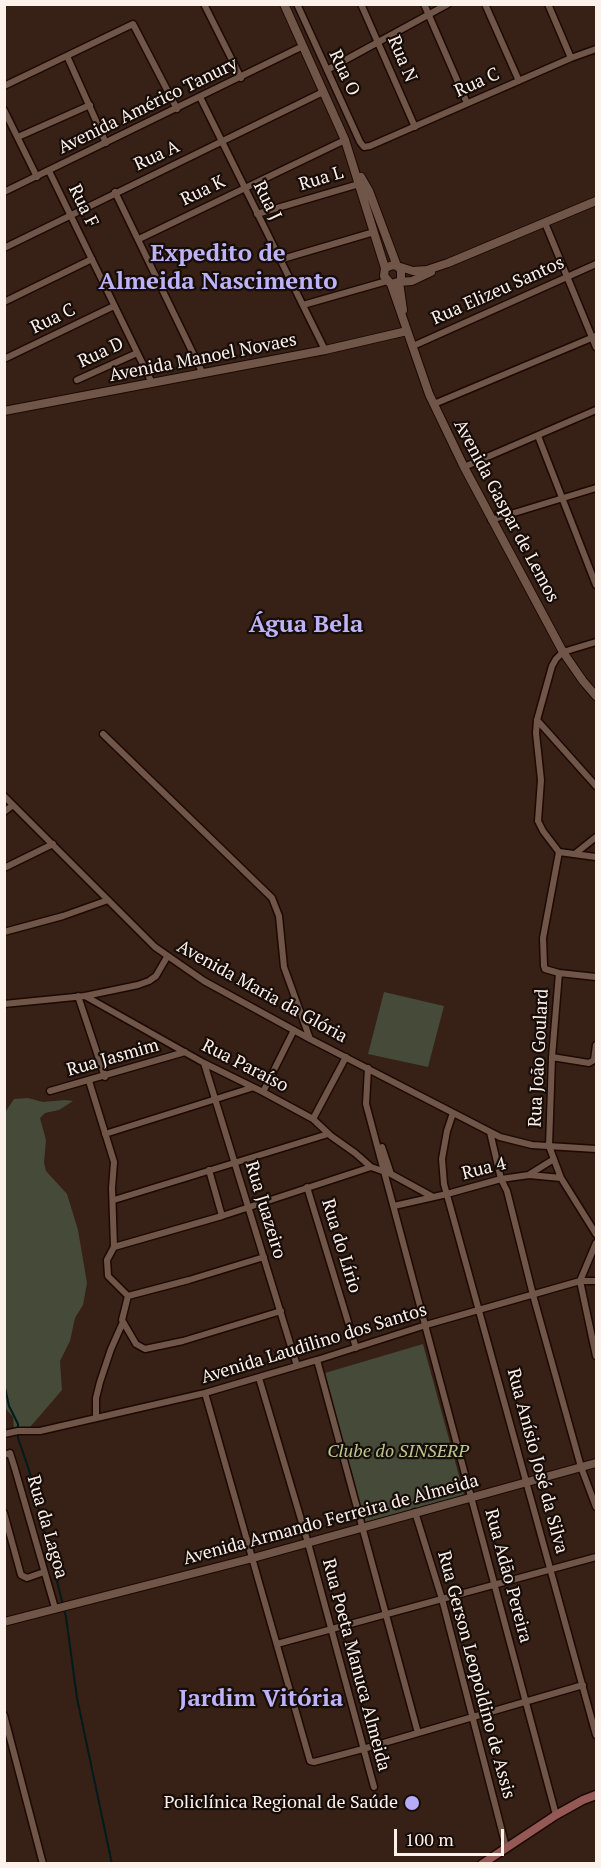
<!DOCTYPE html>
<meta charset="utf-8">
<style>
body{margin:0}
#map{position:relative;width:601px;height:1868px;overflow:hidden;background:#372015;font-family:"PT Serif",serif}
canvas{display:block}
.frame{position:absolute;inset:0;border:6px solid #fdf1eb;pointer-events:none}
.scale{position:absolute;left:394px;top:1829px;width:110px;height:27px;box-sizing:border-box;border:3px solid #fdf1eb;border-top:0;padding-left:8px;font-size:18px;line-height:21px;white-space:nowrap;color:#fdf1eb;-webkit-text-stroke:4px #170d08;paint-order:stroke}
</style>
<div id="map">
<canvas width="601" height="1868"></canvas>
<div class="frame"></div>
<div class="scale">100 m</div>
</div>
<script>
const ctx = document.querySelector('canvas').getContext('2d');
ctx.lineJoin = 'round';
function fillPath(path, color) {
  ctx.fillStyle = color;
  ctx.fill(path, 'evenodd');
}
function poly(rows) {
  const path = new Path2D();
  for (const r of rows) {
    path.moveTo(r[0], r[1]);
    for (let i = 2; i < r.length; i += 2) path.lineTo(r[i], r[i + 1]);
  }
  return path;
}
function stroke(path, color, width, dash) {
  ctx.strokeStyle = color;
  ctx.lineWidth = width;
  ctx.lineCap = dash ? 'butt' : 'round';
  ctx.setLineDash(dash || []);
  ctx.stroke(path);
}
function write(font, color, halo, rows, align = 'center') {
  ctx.font = font + ' "PT Serif",serif';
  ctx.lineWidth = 4.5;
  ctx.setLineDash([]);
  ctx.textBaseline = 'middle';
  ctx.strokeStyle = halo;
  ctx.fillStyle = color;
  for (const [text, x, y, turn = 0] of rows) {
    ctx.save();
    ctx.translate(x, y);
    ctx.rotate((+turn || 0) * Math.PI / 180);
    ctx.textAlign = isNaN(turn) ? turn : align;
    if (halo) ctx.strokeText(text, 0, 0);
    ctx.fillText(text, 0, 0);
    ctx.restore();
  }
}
const green = poly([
 [384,992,444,1006,428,1067,368,1054],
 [28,1098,43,1102,65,1100,73,1101,59,1110,45,1113,40,1118,46,1140,44,1163,46,1171,67,1194,78,1230,87,1283,83,1305,75,1318,70,1341,60,1361,62,1390,25,1433,14,1431,13,1417,6,1409,5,1402,4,1114,14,1099],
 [423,1344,464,1494,458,1497,363,1523,325,1373]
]);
const stream = poly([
 [4,1383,9,1406,18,1424,18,1438,29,1470,66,1617,77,1698,112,1864]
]);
const minor = poly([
 [204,4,241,78],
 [297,4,360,142,364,147,370,146,571,58,596,49],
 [361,4,415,127],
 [424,4,467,103],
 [485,4,519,81],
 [548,4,571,58],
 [67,56,106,143],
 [327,70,448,4],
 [4,86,133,24,177,109],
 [200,97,325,350],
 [4,110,37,177],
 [18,137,90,105],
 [49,171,152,383],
 [4,192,303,46],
 [115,192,203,374],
 [257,214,359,184],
 [545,223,596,347],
 [139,239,345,140],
 [4,248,323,92],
 [279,260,374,232],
 [4,302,92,259],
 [303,305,387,281],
 [413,346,596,264],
 [4,359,114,306],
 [77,380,137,353],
 [434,404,596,336],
 [538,436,596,585],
 [464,467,596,410],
 [491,520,596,488],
 [537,720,596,786],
 [103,734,272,898,279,916,284,967,310,1039],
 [4,796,155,947,204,981,310,1039,500,1137,532,1145,596,1149],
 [4,812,13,805],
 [559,852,543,831,538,821,541,780,536,733,537,720,552,666,556,659,563,652,596,642],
 [559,852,543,938,544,966,545,969,559,973,596,977],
 [559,852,596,857],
 [576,853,596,837],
 [4,868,53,844],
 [4,932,63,916,108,900],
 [559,973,552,1057,549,1146,561,1178,596,1234],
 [78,996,105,1077],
 [85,996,204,1063,263,1092,313,1119,331,1136,355,1153,371,1167,391,1174,433,1197],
 [4,1004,85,996,138,985,149,981,156,976,167,957],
 [552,1057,589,1063,594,1060,596,1045],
 [204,1063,297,1366],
 [368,1068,366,1104,556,1815],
 [89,1081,114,1162,112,1188,114,1247,107,1260,108,1276,128,1296,122,1320,136,1344,145,1349,183,1341,281,1311],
 [50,1091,185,1052],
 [263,1092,294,1030],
 [453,1113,447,1131,442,1159,444,1184,596,1735],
 [313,1119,346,1057],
 [490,1132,501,1179,507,1191,533,1295,581,1467,596,1507],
 [105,1134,251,1088],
 [382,1147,391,1174],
 [209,1170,222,1216],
 [530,1174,554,1159],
 [307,1187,356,1348],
 [114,1200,328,1134],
 [394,1206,447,1194,501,1179,529,1175,561,1178],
 [596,1243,580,1281,596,1356],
 [114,1247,222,1216,371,1167],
 [128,1296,189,1280,264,1257],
 [317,1360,418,1733],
 [259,1378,308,1543,374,1787],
 [205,1393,310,1761,314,1762,363,1749,583,1685],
 [96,1418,96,1398,100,1382,111,1349,123,1322],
 [4,1434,18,1431,40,1431,205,1393,317,1360,426,1325,580,1281,596,1281],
 [4,1455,10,1453,15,1469,55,1608],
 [415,1512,442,1599,506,1847],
 [4,1513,21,1575,27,1578,44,1572],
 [277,1644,596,1557],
 [4,1715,43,1864]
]);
const tertiary = poly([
 [284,4,345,140,385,268,384,276,391,284,401,281,401,270,397,266,393,265,385,268],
 [361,177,369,191,397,266,413,271,427,270,448,263,596,201],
 [391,284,429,394,464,467,563,652,583,681,596,696],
 [403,310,399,282,412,281,431,272],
 [4,411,325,350,407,331],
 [4,1622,253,1558,596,1463]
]);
const secondary = poly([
 [482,1864,556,1815,583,1800,596,1795]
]);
const markers = [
 [412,1803,8,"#b6abf8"]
];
const streetNames = [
 ["Rua N",402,59,67],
 ["Rua O",344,73,65],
 ["Rua C",477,83,-24],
 ["Avenida Américo Tanury",148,106,-26],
 ["Rua A",157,156,-25],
 ["Rua L",321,179,-17],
 ["Rua K",203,191,-26],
 ["Rua J",267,201,64],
 ["Rua F",83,206,64],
 ["Rua Elizeu Santos",498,291,-24],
 ["Rua C",53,319,-26],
 ["Rua D",101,353,-25],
 ["Avenida Manoel Novaes",203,358,-11],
 ["Avenida Gaspar de Lemos",506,511,62],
 ["Avenida Maria da Glória",262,992,29],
 ["Rua Jasmim",113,1058,-16],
 ["Rua João Goulard",539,1058,-87],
 ["Rua Paraíso",245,1066,27],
 ["Rua 4",484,1169,-14],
 ["Rua Juazeiro",265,1210,73],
 ["Rua do Lírio",341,1246,73],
 ["Avenida Laudilino dos Santos",314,1344,-17],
 ["Rua Anísio José da Silva",537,1461,75],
 ["Avenida Armando Ferreira de Almeida",331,1520,-15],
 ["Rua da Lagoa",47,1527,74],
 ["Rua Adão Pereira",508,1576,75],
 ["Rua Poeta Manuca Almeida",356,1665,75],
 ["Rua Gerson Leopoldino de Assis",476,1675,75]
];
const parkNames = [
 ["Clube do SINSERP",398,1452]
];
const poiNames = [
 ["Policlínica Regional de Saúde",398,1803]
];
const districtNames = [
 ["Expedito de",218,254],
 ["Almeida Nascimento",218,282],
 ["Água Bela",306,625],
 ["Jardim Vitória",261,1699]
];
fillPath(green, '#464a39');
stroke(stream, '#001b1c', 2);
stroke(minor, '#1d0902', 9);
stroke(tertiary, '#1d0902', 10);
stroke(secondary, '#1d0902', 11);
stroke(minor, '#6f5649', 6);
stroke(tertiary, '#6f5649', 8);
stroke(secondary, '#945855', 8);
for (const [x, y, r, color] of markers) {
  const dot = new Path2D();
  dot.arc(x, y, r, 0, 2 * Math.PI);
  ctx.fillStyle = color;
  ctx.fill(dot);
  stroke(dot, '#170d08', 2);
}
write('18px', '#fdf1eb', '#170d08', streetNames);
write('italic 18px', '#bcc78f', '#170d08', parkNames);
write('18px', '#fdf1eb', '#170d08', poiNames, 'right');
write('bold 24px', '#bdb3fa', '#170d08', districtNames);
</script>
